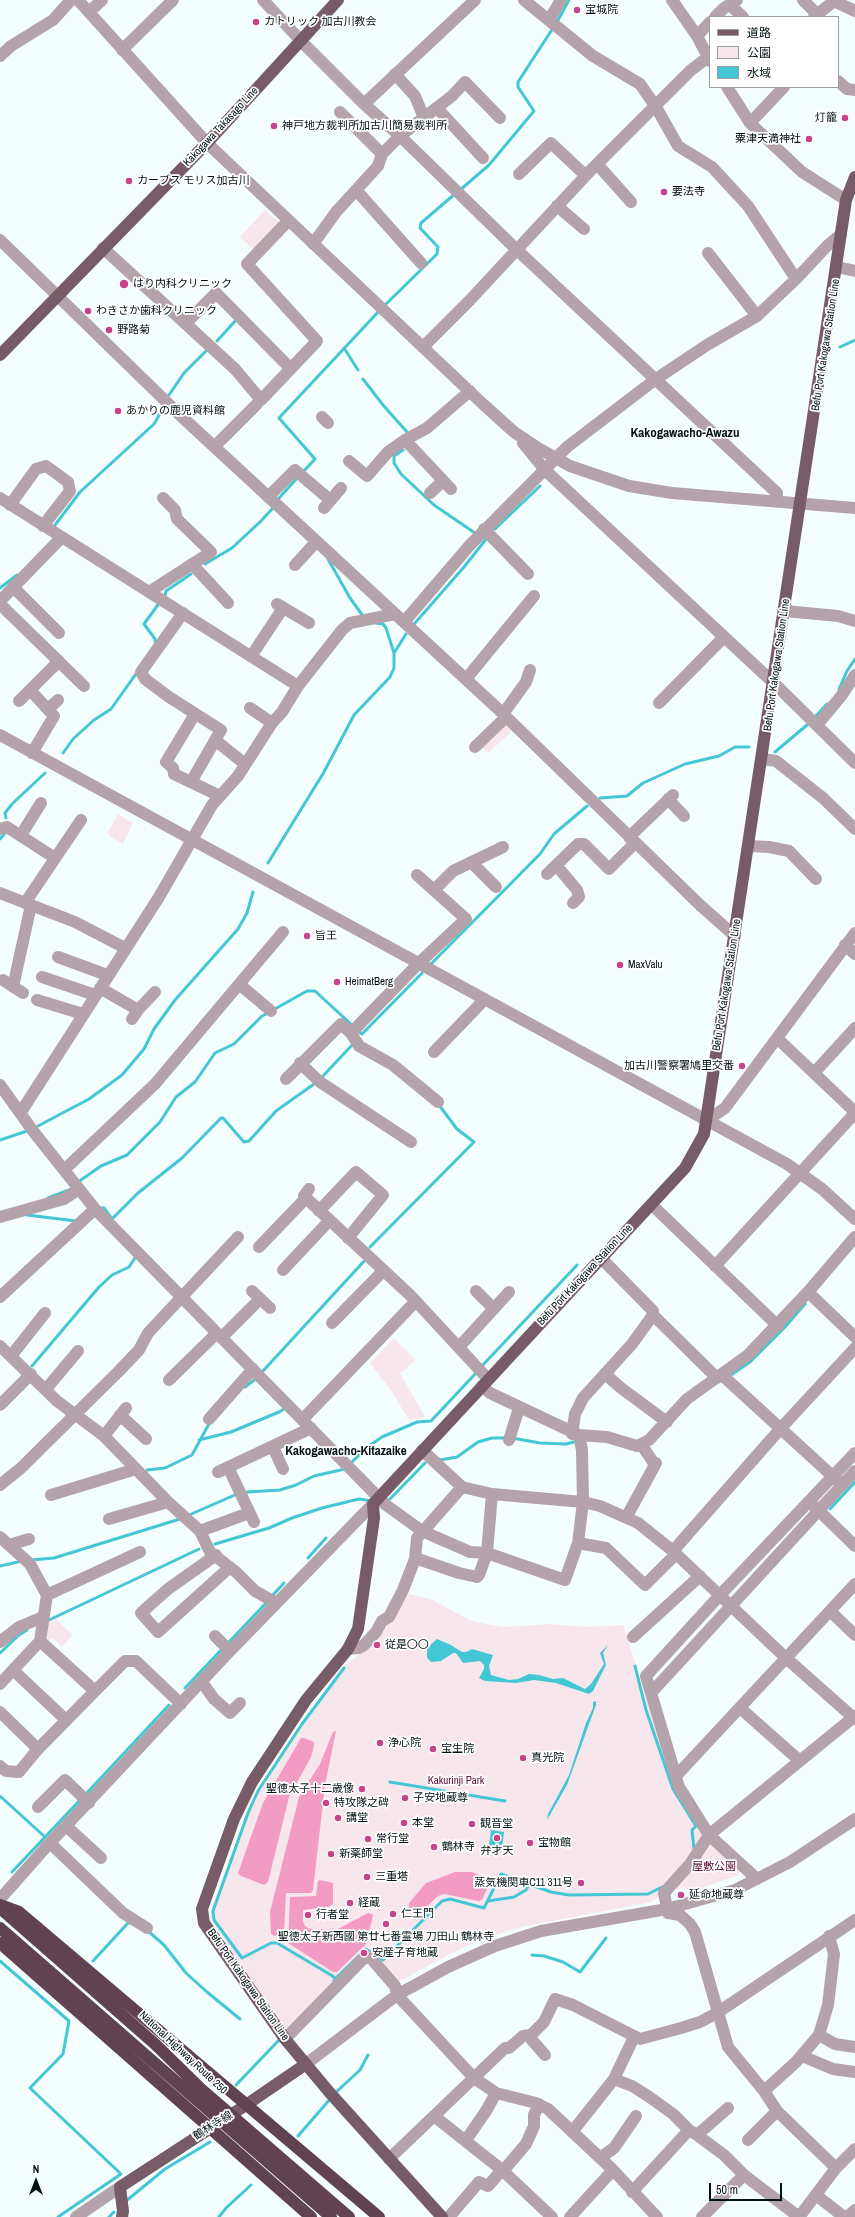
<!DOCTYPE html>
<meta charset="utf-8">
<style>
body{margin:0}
#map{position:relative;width:855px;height:2217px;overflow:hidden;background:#f5feff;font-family:"Archivo Narrow","Noto Sans JP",sans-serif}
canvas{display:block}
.legend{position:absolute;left:709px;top:16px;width:130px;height:72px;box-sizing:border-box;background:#fff;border:1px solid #9aa0a1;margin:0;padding:5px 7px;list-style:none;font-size:12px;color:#021214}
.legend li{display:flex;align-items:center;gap:8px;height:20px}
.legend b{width:20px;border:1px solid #9aa0a1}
.north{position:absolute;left:16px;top:2161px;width:40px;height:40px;-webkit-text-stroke:3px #fff;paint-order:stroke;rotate:0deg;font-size:11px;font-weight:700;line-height:16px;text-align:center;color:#021214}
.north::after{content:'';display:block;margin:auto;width:14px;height:18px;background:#021214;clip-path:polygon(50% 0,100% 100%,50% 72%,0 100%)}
.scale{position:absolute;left:709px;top:2183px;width:73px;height:18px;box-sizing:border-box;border:2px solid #021214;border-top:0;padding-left:5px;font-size:12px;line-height:14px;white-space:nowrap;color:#021214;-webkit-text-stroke:3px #fff;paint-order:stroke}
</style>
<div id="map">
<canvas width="855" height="2217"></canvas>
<ul class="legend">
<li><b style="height:5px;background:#775b67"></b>道路</li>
<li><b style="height:11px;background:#f8e6ed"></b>公園</li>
<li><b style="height:11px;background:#44c7d4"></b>水域</li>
</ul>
<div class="north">N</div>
<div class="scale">50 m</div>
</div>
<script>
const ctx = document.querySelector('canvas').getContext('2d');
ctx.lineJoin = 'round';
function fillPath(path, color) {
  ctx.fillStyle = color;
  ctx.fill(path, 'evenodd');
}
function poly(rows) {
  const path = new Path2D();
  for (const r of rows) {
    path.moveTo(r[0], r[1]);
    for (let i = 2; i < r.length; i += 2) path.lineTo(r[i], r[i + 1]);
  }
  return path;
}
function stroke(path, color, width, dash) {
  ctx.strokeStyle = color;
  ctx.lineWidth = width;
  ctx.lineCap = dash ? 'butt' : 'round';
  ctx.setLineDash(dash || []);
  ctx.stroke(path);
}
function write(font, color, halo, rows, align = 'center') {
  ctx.font = font + ' "Archivo Narrow","Noto Sans JP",sans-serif';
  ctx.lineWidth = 3.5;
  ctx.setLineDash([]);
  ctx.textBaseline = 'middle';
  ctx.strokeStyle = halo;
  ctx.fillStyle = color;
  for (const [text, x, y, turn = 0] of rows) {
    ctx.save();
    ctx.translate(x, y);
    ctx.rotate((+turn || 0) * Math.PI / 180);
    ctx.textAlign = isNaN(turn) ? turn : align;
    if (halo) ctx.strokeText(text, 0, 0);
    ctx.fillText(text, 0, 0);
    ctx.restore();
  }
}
const green = poly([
 [265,210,278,221,278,224,254,250,240,237],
 [504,721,510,727,510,733,488,753,480,744],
 [118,814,133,823,123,844,110,837,108,832],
 [394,1338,416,1360,400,1373,425,1417,410,1420,407,1417,392,1392,370,1363],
 [410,1594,433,1600,469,1620,486,1624,504,1627,548,1624,587,1627,623,1625,675,1788,698,1826,702,1840,660,1896,651,1902,522,1927,489,1937,458,1950,398,1982,383,1964,366,1950,286,2029,281,2029,210,1917,213,1904,249,1806,264,1779,343,1667,374,1643,393,1618,406,1595],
 [56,1619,72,1635,62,1647,52,1638,49,1640,47,1639,48,1623],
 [709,1839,741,1871,737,1876,701,1888,690,1891,684,1887,677,1890,675,1885]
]);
const forest = poly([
 [336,1731,325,1785,313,1890,311,1893,286,1893,284,1934,280,1936,275,1936,271,1934,270,1912,299,1797,320,1764,333,1732],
 [301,1738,304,1738,314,1742,314,1746,311,1757,289,1797,268,1882,264,1885,241,1876,238,1873,263,1803],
 [455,1872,472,1872,484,1877,487,1889,482,1900,479,1901,444,1894,438,1896,419,1914,409,1910,409,1903,426,1883],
 [320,1880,333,1883,333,1904,328,1907,303,1910,303,1921,305,1926,310,1929,336,1930,368,1913,373,1915,366,1944,337,1972,333,1972,288,1943,290,1897,316,1896,318,1881]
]);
const water = poly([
 [437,1639,451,1645,462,1652,466,1652,472,1649,493,1655,489,1666,491,1675,509,1680,518,1679,529,1674,539,1675,553,1679,563,1678,585,1689,591,1684,604,1664,600,1653,608,1645,603,1653,606,1665,593,1691,589,1694,556,1683,534,1680,516,1683,485,1681,479,1678,484,1669,484,1665,480,1661,463,1663,456,1653,453,1653,441,1661,431,1662,427,1658,427,1648],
 [596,1701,596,1705,567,1785,547,1820,548,1814,569,1775,586,1723,593,1708,593,1702],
 [491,1830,504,1832,502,1848,489,1846]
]);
const stream = poly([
 [558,20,569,0],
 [460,190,489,165,534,111,518,87,518,82,553,28],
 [384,306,437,254,438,247,420,228,421,223,456,193],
 [217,341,237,319],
 [840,347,855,340],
 [344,348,358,370],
 [363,379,383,405,407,432],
 [169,395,184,373,209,348],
 [403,450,394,456,394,463,401,474,434,505,475,533],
 [303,472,315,459,279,418,380,310],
 [279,498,299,476],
 [55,525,80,492,154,424,165,405],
 [495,529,540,486],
 [328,559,350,598,363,616],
 [205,564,232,548,260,522,273,508,275,509],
 [0,588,17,575],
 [165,596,166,591,191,574],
 [376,623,383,624,386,628,394,653],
 [415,623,464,567,487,538],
 [156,645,155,639,144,624,160,602],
 [839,689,847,671,855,659],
 [815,717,827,704],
 [775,752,807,725],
 [63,753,73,739,94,720,111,709,138,671],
 [600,798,627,796,643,783,685,764,719,756,735,747,749,747],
 [6,818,5,813,12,804,45,773],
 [0,839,6,832],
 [268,863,324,772,354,715,390,677,394,668,394,653,406,634],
 [429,966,540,854,554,834,587,806],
 [273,1010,307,991,315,991,353,1026],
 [357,1030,362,1034],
 [362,1034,425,970],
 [323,1076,354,1043],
 [38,1126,89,1099,122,1075,144,1049,154,1029,175,1000,238,929,247,913,253,892],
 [0,1140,27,1131],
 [78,1182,101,1166,127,1155,160,1122,176,1097,195,1082,215,1053,234,1044,262,1016,268,1013],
 [48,1198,69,1190],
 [101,1208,104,1208,112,1219,138,1193,182,1158,221,1118,223,1118,244,1142,249,1141,276,1111,314,1084],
 [27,1215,76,1221],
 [370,1247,474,1142,457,1129,439,1105],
 [32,1366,99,1287,112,1275,129,1267,137,1255],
 [481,1367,577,1265],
 [263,1371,366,1259,364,1257],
 [728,1377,750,1362,785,1327,805,1304],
 [245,1387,257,1378],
 [512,1438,540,1443,566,1444,578,1441],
 [199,1440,231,1432,279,1412,287,1407],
 [440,1460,457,1457,478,1442,492,1438,507,1438],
 [352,1462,366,1448,382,1437,417,1422,431,1421,476,1373],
 [147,1470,165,1468,192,1455,210,1422],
 [247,1492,280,1490,296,1485,314,1476,345,1469],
 [387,1502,425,1463],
 [830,1509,855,1482],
 [189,1515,237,1494],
 [215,1544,269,1528,292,1518,322,1508,359,1499,372,1501],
 [308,1558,326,1538],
 [31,1560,54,1558,180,1519],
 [0,1566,22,1561],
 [271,1597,284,1583],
 [47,1621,199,1549],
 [228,1643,268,1601],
 [0,1653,19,1635,27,1630],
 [635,1666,646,1710,673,1789,696,1826,692,1830,694,1849],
 [185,1688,224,1647],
 [390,1782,505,1801],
 [85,1795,169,1705],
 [0,1796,45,1837],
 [12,1872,81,1799],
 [488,1901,514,1897,526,1890,529,1884],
 [148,1931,164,1945,186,1973,207,1992,240,2019],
 [532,1955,544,1956,563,1962,580,1972,606,1938],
 [0,1961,69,2021,63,2054,30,2088,121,2174,58,2217],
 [93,1961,128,1923,130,1923],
 [337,1977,366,1949,383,1960,442,1901,450,1899,484,1908,501,1874,551,1892,569,1895,648,1894,662,1887],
 [334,1981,336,1979,331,1975,277,1943,271,1943,242,1958,214,1920,213,1911,248,1813,258,1791,302,1724,344,1668],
 [236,2085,281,2038],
 [334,2094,360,2070,368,2055],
 [298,2136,331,2098],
 [126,2201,165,2169,210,2142],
 [109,2217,114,2212],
 [219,2217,226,2208,251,2185]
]);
const minor = poly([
 [78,0,207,143,484,405,514,432,538,448,570,466,629,486,672,493,855,508],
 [263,0,301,41,364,104,400,136,516,249,777,493,776,501],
 [524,0,593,56,640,84,656,107,678,146,712,167,748,206,796,279,827,246,841,234],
 [672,0,697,36,710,61],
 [803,0,817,14],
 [730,5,743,17],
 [89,12,102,0],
 [715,17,724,8,737,0],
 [814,17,834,1,855,11],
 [549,20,561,0],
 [697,36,710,22],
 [122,50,173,0],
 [0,56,11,46,53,20,71,0],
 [395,74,415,96,424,118],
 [838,81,847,89,855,90],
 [727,87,750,123,802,172,846,200],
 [364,104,475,0],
 [437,108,483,158],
 [340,112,382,154],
 [750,123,784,87],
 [597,164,631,202],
 [519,174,551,143,585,175],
 [356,190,421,263],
 [557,206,584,229],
 [0,240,182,417,497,708,701,906,735,936],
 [313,244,336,212,378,166,382,154,400,136,452,96,465,82,500,118],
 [103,248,235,369,261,400,317,341,247,264,288,221],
 [708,253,757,316],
 [837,267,855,271],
 [186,323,216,293,290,368],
 [423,347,470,300,591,170,690,71,708,57],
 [322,417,328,423],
 [405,440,451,489],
 [523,443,545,470,778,687,855,763],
 [214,447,257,404],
 [349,461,367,476,388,452,405,440,427,428,470,391],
 [430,493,443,481],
 [268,497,295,470,330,500],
 [0,498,298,686],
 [10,505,36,469,46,466,68,482,70,491,43,526],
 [324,508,341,488],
 [484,529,528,574],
 [192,564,228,603],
 [295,565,316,542],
 [13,587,59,633],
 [149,592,211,552,177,519,175,510,163,498],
 [0,601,61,538],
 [0,604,84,686],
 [277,604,309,623],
 [785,611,838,616,855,621],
 [183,613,141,672,145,679,169,697,221,730,191,782],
 [404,622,470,545,567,447,656,379,707,345,757,316,796,279],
 [252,655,283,608],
 [466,679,534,596],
 [30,690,54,716,32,753],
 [19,701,59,661],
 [659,703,724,637],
 [250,708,272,723],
 [48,709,58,700],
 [195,714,166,762,173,768,174,774,220,796],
 [503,714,526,682,530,670],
 [817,725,842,695,855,675],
 [0,735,787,1164,822,1189,855,1219],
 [215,740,245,764],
 [475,747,506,717],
 [763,759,776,761,823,798,855,829],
 [668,799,684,816],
 [0,829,7,827,55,858],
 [21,835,41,803],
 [629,837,673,795],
 [749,846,769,847,789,851,816,879],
 [471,862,496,887],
 [556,865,577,890,579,897,573,903],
 [547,874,578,844,584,844,609,869,635,843],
 [434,890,453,871,503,847],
 [0,893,75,922,125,948],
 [25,903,81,820],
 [845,945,855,954],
 [58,957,107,975],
 [42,977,95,995],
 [3,980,23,993],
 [239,984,271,1011],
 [13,987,31,905],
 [100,988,138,1010,132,1019],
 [37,1000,83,1014],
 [138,1010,155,992],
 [351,1033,359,1046,393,1065,438,1102],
 [778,1039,855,1112],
 [434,1052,484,1000],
 [300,1063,320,1082,411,1142],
 [814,1073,855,1028],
 [286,1079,341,1024,351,1033,418,964,466,919,417,875],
 [0,1085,33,1131,95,1209,386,1505,422,1531,470,1552,487,1553,565,1580,578,1543,583,1502,582,1450,579,1435,490,1393,482,1386],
 [21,1112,159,897,212,805,238,776,272,723,282,712,298,686,342,630,350,623,395,614],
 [706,1121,725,1108,855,933],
 [64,1170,155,1084,283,932],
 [306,1198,411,1296,488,1379],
 [652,1205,778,1326],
 [319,1211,356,1172,383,1195,348,1238],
 [0,1217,64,1199,79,1189],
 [259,1247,306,1198,304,1196,309,1189],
 [601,1258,653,1311,653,1315,717,1378],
 [715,1266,855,1113],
 [283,1270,329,1221],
 [252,1291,270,1308],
 [476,1291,494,1309],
 [808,1292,855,1337],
 [0,1297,95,1209],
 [332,1323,383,1271],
 [222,1337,260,1299],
 [0,1346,57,1401,104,1436,168,1502,200,1531,210,1552,236,1572,255,1591,276,1603],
 [459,1347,509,1292],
 [11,1356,45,1313],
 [605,1374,621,1388,667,1422],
 [722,1375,839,1482],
 [169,1380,217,1333],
 [46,1389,78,1351],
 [0,1405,31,1374],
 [120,1415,146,1439],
 [209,1419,253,1369],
 [303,1419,416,1301],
 [572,1434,575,1414,583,1398,632,1344,653,1315],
 [579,1435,607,1437,637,1446,649,1440,687,1399,748,1355,808,1292,855,1237],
 [104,1436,126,1408],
 [509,1440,519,1408],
 [641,1444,655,1465],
 [273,1447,283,1469],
 [422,1450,462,1487,492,1494,583,1502,600,1506,638,1523,673,1551,786,1658,855,1719],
 [228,1467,254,1522],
 [218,1472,311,1428],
 [0,1485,21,1468,119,1371,139,1350,148,1333,238,1237],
 [51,1495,136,1469],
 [813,1505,855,1546],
 [627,1516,656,1463],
 [109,1519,168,1502],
 [200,1531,249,1513],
 [0,1537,30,1564,47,1595,40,1641,95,1691,125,1661,136,1661,181,1704],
 [578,1543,606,1548,645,1585,676,1554],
 [9,1545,29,1539],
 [673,1551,781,1428,855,1348],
 [216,1555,168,1589,141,1613,158,1632,230,1567],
 [415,1558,459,1573,477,1577,479,1575,487,1553,492,1494],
 [47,1595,140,1552],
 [830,1611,855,1635],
 [215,1636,230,1651],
 [633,1637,700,1576],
 [0,1642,19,1627,43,1617],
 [348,1649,359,1648,364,1645,376,1632,382,1621,389,1617,403,1590,415,1559,417,1538,462,1487],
 [13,1670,66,1720],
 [202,1682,214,1699,230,1713,240,1703],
 [0,1684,40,1641],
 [651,1693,855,1471],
 [740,1708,800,1761],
 [0,1712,38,1749],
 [0,1766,6,1771,19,1772,38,1749,95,1691],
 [676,1776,855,1584],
 [38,1807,65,1780,89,1803],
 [66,1826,101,1858],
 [50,1843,123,1913,147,1928],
 [757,1879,709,1835,679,1787,646,1676,720,1595,855,1453],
 [0,1899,47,1846,230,1651,373,1504],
 [531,2035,531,2039,545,2055],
 [819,2035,835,2044,855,2047],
 [285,2039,363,1959,370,1957,395,1986,397,1995,474,2078,496,2093,536,2103,548,2109,613,2170,657,2217],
 [802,2056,833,2069,855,2072],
 [306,2064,397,1995,448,1967,495,1946,541,1931,667,1909,735,1890,790,1862,855,1819],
 [614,2079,632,2086,648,2096,673,2114,689,2130,697,2135,728,2108],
 [764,2091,796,2062,819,2035,828,2005,834,1954,829,1936],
 [434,2116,502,2170,552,2217],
 [572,2132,614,2079,634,2037],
 [697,2135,724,2155,744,2175,799,2217],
 [466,2140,486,2111,496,2093],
 [748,2140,777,2111],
 [600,2158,614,2148,636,2116],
 [389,2159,505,2048,509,2048,523,2036,531,2035,544,2022,555,1999,573,2005,640,2039,681,2028,700,2022,717,2013,855,1920],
 [836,2168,777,2111,764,2091,728,2047,695,1932,690,1924,680,1915,668,1913,664,1893,690,1864,709,1835,855,1716],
 [503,2171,526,2144,534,2126,534,2115,539,2104],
 [632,2192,689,2130],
 [816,2195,844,2217],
 [76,2217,120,2187],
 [449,2217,479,2182,488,2186,502,2170],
 [570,2217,613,2170],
 [702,2217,744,2175],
 [799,2217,836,2168,855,2149],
 [847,2217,855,2210]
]);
const major = poly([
 [0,355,207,143,338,0],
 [122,2217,123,2211,120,2187,246,2105,306,2064],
 [442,2217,330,2093,285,2039,204,1923,202,1909,234,1819,252,1782,306,1700,348,1649,358,1629,374,1518,373,1504,685,1168,704,1134,846,200,855,177]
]);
const highway = poly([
 [0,1905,19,1912,379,2217],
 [1,1909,155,2044,201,2089,349,2217],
 [0,1928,331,2217],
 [0,1943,311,2217]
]);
const markers = [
 [577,10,4,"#c7448a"],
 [256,22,4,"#c7448a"],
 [845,118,4,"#c7448a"],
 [274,126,4,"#c7448a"],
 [809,139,4,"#c7448a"],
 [129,181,4,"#c7448a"],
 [664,192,4,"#c7448a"],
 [124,284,5,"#c7448a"],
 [88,311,4,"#c7448a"],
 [109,330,4,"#c7448a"],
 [118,411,4,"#c7448a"],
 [307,936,4,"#c7448a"],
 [620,965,4,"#c7448a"],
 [337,982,4,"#c7448a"],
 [742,1066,4,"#c7448a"],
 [377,1645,4,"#c7448a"],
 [380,1743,4,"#c7448a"],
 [433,1749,4,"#c7448a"],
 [523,1758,4,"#c7448a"],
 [362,1789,4,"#c7448a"],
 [405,1798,4,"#c7448a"],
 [326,1803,4,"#c7448a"],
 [338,1818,4,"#c7448a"],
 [404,1823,4,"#c7448a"],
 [472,1824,4,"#c7448a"],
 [497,1838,4,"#c7448a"],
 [368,1839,4,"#c7448a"],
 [530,1843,4,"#c7448a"],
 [434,1847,4,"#c7448a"],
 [331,1854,4,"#c7448a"],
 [367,1877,4,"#c7448a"],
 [581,1883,4,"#c7448a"],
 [681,1895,4,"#c7448a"],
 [350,1903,4,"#c7448a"],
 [393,1914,4,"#c7448a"],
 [308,1915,4,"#c7448a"],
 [386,1924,4,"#c7448a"],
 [364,1953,4,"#c7448a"]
];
const poiNames = [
 ["宝城院",585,10],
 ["カトリック 加古川教会",264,22],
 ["灯籠",837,118,"right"],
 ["神戸地方裁判所加古川簡易裁判所",282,126],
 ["粟津天満神社",801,139,"right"],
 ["カーブス モリス加古川",137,181],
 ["要法寺",672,192],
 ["はり内科クリニック",133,284],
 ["わきさか歯科クリニック",96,311],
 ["野路菊",117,330],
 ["あかりの鹿児資料館",126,411],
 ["旨王",315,936],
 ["MaxValu",628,965],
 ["HeimatBerg",345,982],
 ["加古川警察署鳩里交番",734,1066,"right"],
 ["従是〇〇",385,1645],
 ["浄心院",388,1743],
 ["宝生院",441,1749],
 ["真光院",531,1758],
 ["聖徳太子十二歳像",354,1789,"right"],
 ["子安地蔵尊",413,1798],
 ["特攻隊之碑",334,1803],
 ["講堂",346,1818],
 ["本堂",412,1823],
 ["観音堂",480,1824],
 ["常行堂",376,1839],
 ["宝物館",538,1843],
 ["鶴林寺",442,1847],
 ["弁才天",497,1851,"center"],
 ["新薬師堂",339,1854],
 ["三重塔",375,1877],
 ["蒸気機関車C11 311号",573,1883,"right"],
 ["延命地蔵尊",689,1895],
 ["経蔵",358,1903],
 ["仁王門",401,1914],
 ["行者堂",316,1915],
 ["聖徳太子新西國 第廿七番霊場 刀田山 鶴林寺",386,1937,"center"],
 ["安産子育地蔵",372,1953]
];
const streetNames = [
 ["Kakogawa Takasago Line",221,127,-47],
 ["Befu Port Kakogawa Station Line",826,345,-81],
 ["Befu Port Kakogawa Station Line",777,665,-82],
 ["Befu Port Kakogawa Station Line",727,985,-81],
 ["Befu Port Kakogawa Station Line",585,1275,-47],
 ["Befu Port Kakogawa Station Line",248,1985,55],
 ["National Highway Route 250",183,2053,43],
 ["鶴林寺線",213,2126,-32]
];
const parkNames = [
 ["Kakurinji Park",456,1781],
 ["屋敷公園",714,1867]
];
const quarterNames = [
 ["Kakogawacho-Awazu",685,434],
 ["Kakogawacho-Kitazaike",346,1452]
];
fillPath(green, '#f8e6ed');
fillPath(forest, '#f29cc4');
fillPath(water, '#44c7d4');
stroke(stream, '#44c7d4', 3);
stroke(minor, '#b4a3aa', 12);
stroke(major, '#775b67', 12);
stroke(highway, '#614250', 12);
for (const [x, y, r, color] of markers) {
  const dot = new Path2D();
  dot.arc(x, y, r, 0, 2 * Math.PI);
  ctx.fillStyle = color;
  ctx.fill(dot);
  stroke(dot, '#fff', 1.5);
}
write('11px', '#021214', '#fff', poiNames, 'left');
write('11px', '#021214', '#fff', streetNames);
write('11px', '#5a103a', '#fff', parkNames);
write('bold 13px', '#021214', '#fff', quarterNames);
</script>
